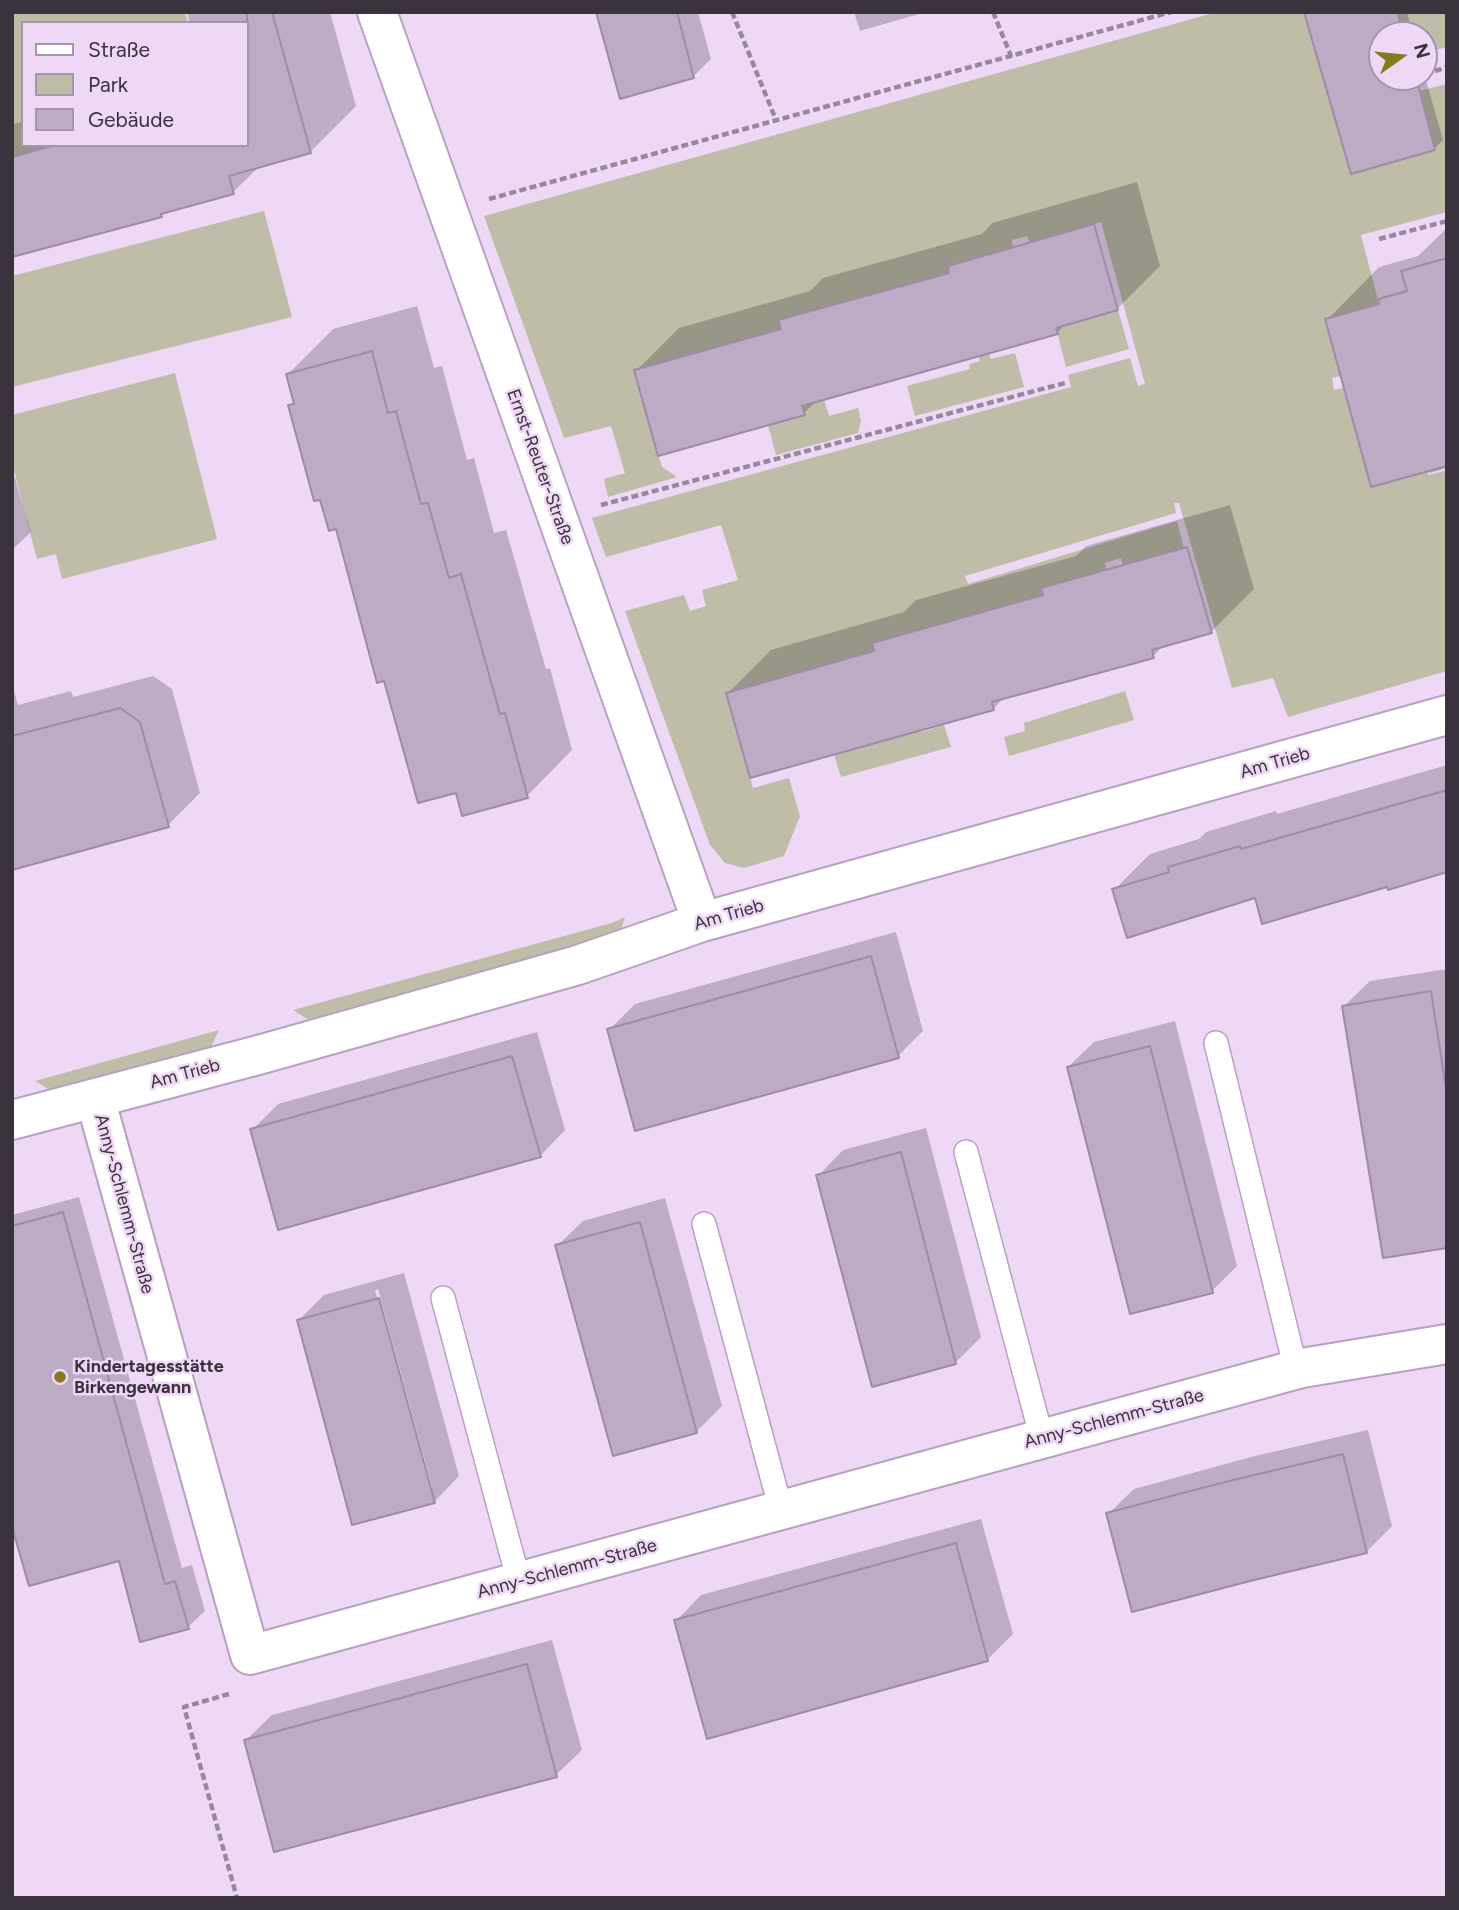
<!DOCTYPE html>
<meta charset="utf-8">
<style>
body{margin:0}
#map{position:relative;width:1459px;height:1910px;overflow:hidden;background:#eed8f6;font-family:Figtree,sans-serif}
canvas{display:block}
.frame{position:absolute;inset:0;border:14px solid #3a323d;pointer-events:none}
.legend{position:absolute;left:21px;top:21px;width:228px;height:126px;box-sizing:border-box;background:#eed8f6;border:2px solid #a696ac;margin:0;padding:9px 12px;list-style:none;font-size:21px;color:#3a323d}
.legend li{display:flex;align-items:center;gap:14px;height:35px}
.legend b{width:35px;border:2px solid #a696ac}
.north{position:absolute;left:1368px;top:21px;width:70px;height:70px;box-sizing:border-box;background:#eed8f6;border:2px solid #a696ac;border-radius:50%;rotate:75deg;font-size:19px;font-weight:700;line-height:28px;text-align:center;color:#3a323d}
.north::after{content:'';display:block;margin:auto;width:24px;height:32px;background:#86791e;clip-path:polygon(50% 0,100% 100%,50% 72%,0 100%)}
</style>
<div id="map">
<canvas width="1459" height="1910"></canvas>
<div class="frame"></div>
<ul class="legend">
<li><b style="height:9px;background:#fff"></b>Straße</li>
<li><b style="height:19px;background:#bfbca8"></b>Park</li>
<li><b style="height:19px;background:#bdaac5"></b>Gebäude</li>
</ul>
<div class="north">N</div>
</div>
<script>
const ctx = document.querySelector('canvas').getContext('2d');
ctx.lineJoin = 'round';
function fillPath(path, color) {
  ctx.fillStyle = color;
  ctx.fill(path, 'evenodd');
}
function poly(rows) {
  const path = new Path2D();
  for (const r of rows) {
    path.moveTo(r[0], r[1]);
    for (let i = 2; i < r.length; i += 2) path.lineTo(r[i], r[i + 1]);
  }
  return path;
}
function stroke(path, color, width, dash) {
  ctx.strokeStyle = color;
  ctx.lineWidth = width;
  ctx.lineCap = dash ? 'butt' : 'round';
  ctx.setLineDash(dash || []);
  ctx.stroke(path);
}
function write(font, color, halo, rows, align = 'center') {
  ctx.font = font + ' Figtree,sans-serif';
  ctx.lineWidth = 5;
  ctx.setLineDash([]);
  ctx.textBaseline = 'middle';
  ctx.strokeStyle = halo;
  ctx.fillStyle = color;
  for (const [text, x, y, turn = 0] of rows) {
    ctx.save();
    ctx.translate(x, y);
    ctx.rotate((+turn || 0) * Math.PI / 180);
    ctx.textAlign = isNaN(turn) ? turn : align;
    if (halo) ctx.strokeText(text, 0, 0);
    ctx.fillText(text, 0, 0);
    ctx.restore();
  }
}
const green = poly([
 [12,12,185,12,188,23,23,23,23,145,75,145,46,148,12,157],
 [1217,12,1304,12,1351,174,1435,150,1419,91,1447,84,1447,212,1361,235,1379,304,1325,319,1340,376,1332,378,1334,390,1343,388,1371,487,1428,472,1429,475,1447,470,1447,671,1288,717,1273,678,1232,688,1179,503,1174,503,1176,513,965,576,968,584,1177,521,1184,548,1123,565,1121,558,1105,563,1106,570,1041,588,1043,595,872,643,874,651,726,692,753,788,789,778,800,816,784,856,744,868,725,863,710,845,625,611,684,595,690,611,706,606,702,590,738,580,721,525,606,557,592,518,1071,387,1068,375,1130,358,1138,386,1145,384,1101,222,1030,243,1027,236,1012,240,1013,247,948,265,949,273,779,320,781,329,634,370,662,467,677,477,608,497,604,479,625,473,611,426,564,438,484,216],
 [1397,12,1447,12,1447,47,1424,53,1424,35,1403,35],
 [264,211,292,317,12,387,12,276],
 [1118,310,1129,349,1066,367,1056,328],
 [988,351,991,359,1015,353,1024,387,915,416,907,386,970,369,969,364,980,361,978,354],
 [175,373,217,539,62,579,56,554,37,559,12,462,12,415],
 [824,400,829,416,858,408,861,421,858,433,776,455,768,425,805,415,802,406],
 [1125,691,1134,720,1009,756,1004,737,1025,731,1024,723],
 [919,722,922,732,944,725,951,747,841,777,834,754],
 [625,917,619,936,310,1021,293,1010,612,923],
 [219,1030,210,1049,52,1091,35,1081]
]);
const shadow = poly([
 [187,12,330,12,356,106,310,152,260,166,233,192,166,210,161,215,12,255,12,124,23,122,23,145,247,145,247,23,190,23],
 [598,12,698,12,711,59,693,77],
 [854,12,926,12,860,31],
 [1306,12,1407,12,1413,35,1382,35,1382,77,1424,77,1424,73,1443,140,1435,148],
 [1137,182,1160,266,1117,309,1066,323,1057,333,817,400,804,413,659,454,636,371,679,328,810,291,823,278,982,234,992,223],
 [1447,228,1447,468,1430,473,1327,320,1379,267,1418,256],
 [417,306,434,368,442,366,467,460,474,458,494,533,506,530,546,669,550,668,572,750,527,796,385,679,337,527,290,406,295,401,288,374,333,329],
 [12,468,31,532,12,550],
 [1230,505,1254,589,1211,632,1165,644,1153,656,1005,697,993,709,728,693,771,650,904,612,916,600,1076,556,1086,546],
 [153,676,172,689,200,793,168,825,12,868,12,684,18,705,71,691,73,697],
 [1447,765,1447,866,1256,896,1114,890,1150,854,1199,839,1206,832,1276,811,1277,814],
 [896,932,923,1031,898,1056,609,1030,635,1004],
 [1447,969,1447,1246,1344,1006,1370,981],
 [1175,1021,1237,1266,1212,1291,1068,1067,1094,1042],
 [537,1032,565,1130,540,1156,252,1130,278,1104],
 [926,1128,981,1337,956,1362,818,1176,843,1150],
 [79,1197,182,1568,192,1565,205,1611,188,1627,120,1559,12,1521,12,1215],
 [665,1198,722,1406,696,1432,557,1246,583,1221],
 [404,1273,459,1476,434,1502,298,1321,324,1295],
 [378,1289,432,1487,428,1487,375,1290],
 [1368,1430,1392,1526,1366,1552,1108,1514,1134,1489,1251,1457],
 [981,1519,1013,1634,987,1660,676,1621,701,1595],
 [552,1640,582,1750,556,1775,246,1740,272,1715]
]);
const building = poly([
 [247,12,272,12,311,153,229,176,234,194,161,214,162,217,12,257,12,157,55,145,247,145,247,12],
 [596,12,677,12,694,78,620,99,596,12],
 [1304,12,1397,12,1403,35,1382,35,1382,77,1416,77,1435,150,1351,174,1304,12],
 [1094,224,1118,310,1056,328,1058,334,802,406,805,415,658,456,634,370,781,329,778,320,949,273,948,266,1094,224],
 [1447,258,1447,466,1371,487,1325,319,1379,304,1378,299,1407,291,1401,271,1447,258],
 [372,351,388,413,396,411,421,504,428,503,449,578,461,574,500,714,505,713,528,798,462,816,456,793,418,803,384,681,377,683,336,529,329,531,320,500,314,501,288,405,294,404,286,374,372,351],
 [1187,547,1212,633,1152,650,1154,658,992,702,994,710,750,778,726,693,874,651,872,643,1043,595,1041,588,1187,547],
 [120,708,140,722,169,827,12,870,12,736,120,708],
 [1447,790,1447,872,1388,890,1387,887,1262,924,1255,898,1127,938,1112,889,1169,872,1168,867,1240,846,1241,849,1447,790],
 [871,956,899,1058,635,1131,607,1029,871,956],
 [1431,991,1447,1095,1447,1248,1383,1258,1342,1006,1431,991],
 [1150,1046,1213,1293,1130,1314,1067,1067,1150,1046],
 [512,1056,541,1157,278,1230,250,1129,512,1056],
 [901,1152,956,1364,872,1387,816,1175,901,1152],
 [63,1212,165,1584,175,1581,189,1629,140,1642,119,1561,29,1586,12,1527,12,1226,63,1212],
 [640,1222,697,1433,613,1456,555,1245,640,1222],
 [379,1298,435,1503,352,1525,297,1320,379,1298],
 [1343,1454,1367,1553,1250,1581,1132,1612,1106,1513,1225,1482,1343,1454],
 [956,1543,988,1661,707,1739,674,1620,956,1543],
 [527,1664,557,1777,274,1852,244,1740,527,1664]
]);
const path = poly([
 [732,12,776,120],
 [993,12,1011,56],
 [1435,71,1447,67],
 [489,199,1171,12],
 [1379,239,1447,221],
 [601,505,1065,383],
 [229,1694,184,1707,237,1898]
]);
const service = poly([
 [1216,1043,1296,1370],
 [966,1152,1042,1439],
 [704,1224,781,1510],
 [443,1298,519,1582]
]);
const minor = poly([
 [377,12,702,922],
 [95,1098,250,1655,1302,1368,1447,1344],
 [12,1120,262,1054,578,965,702,922,1447,715]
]);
const markers = [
 [60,1377,7,"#86791e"]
];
const streetNames = [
 ["Ernst-Reuter-Straße",540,467,70],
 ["Am Trieb",1275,763,-16],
 ["Am Trieb",729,915,-16],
 ["Am Trieb",185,1074,-15],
 ["Anny-Schlemm-Straße",124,1204,75],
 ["Anny-Schlemm-Straße",1114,1419,-15],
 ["Anny-Schlemm-Straße",567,1569,-15]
];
const poiNames = [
 ["Kindertagesstätte",74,1367],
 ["Birkengewann",74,1388]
];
fillPath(green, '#bfbca8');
fillPath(shadow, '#0003');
fillPath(building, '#bdaac5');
stroke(building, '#a08ba7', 2);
stroke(service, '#b7a2bf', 26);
stroke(minor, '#b7a2bf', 42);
stroke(path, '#98889d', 4.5, [7, 3.5]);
stroke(service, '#fff', 23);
stroke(minor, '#fff', 38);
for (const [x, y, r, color] of markers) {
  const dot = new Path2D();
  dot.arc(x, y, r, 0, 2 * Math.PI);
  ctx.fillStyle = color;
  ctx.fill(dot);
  stroke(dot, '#eed8f6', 2.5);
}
write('18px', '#3a323d', '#eed8f6', streetNames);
write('bold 18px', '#3a323d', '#eed8f6', poiNames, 'left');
</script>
